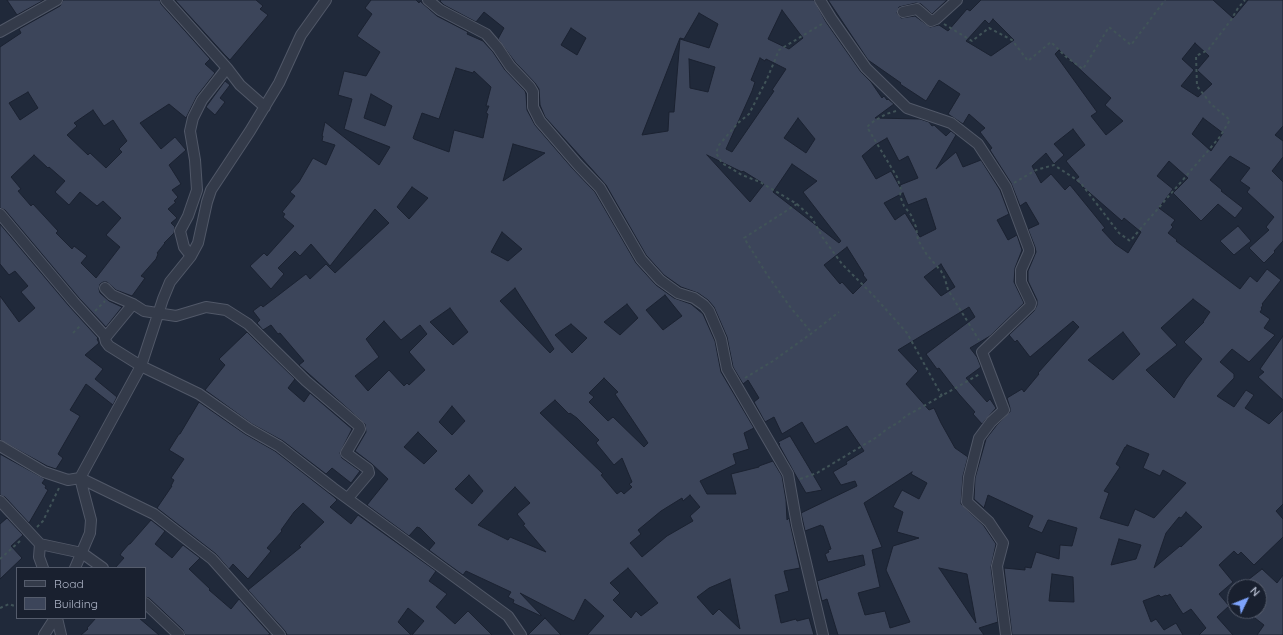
<!DOCTYPE html>
<style>
body{margin:0}
#map{position:relative;width:1283px;height:635px;overflow:hidden;background:#20293a;font-family:Quicksand,sans-serif}
canvas{display:block}
.legend{position:absolute;left:16px;top:567px;width:130px;height:52px;box-sizing:border-box;background:#19202f;border:1px solid #555c6c;margin:0;padding:5px 7px;list-style:none;font-size:12px;color:#aeb5c7}
.legend li{display:flex;align-items:center;gap:8px;height:20px}
.legend b{width:20px;border:1px solid #555c6c}
.north{position:absolute;left:1227px;top:579px;width:40px;height:40px;box-sizing:border-box;background:#19202f;border:1px solid #555c6c;border-radius:50%;rotate:47deg;font-size:11px;font-weight:700;line-height:16px;text-align:center;color:#aeb5c7}
.north::after{content:'';display:block;margin:auto;width:14px;height:18px;background:#7da3fc;clip-path:polygon(50% 0,100% 100%,50% 72%,0 100%)}
</style>
<div id="map">
<canvas width="1283" height="635"></canvas>
<ul class="legend">
<li><b style="height:5px;background:#343b4a"></b>Road</li>
<li><b style="height:11px;background:#3c455a"></b>Building</li>
</ul>
<div class="north">N</div>
</div>
<script>
const ctx = document.querySelector('canvas').getContext('2d');
ctx.lineJoin = 'round';
function fillPath(path, color) {
  ctx.fillStyle = color;
  ctx.fill(path, 'evenodd');
}
function poly(rows) {
  const path = new Path2D();
  for (const r of rows) {
    path.moveTo(r[0], r[1]);
    for (let i = 2; i < r.length; i += 2) path.lineTo(r[i], r[i + 1]);
  }
  return path;
}
function stroke(path, color, width, dash) {
  ctx.strokeStyle = color;
  ctx.lineWidth = width;
  ctx.lineCap = dash ? 'butt' : 'round';
  ctx.setLineDash(dash || []);
  ctx.stroke(path);
}
const building = poly([
 [7,0,44,0,17,15,7,0],
 [63,0,160,0,161,4,210,59,205,64,215,73,197,96,186,118,169,104,140,123,161,149,175,137,186,150,169,165,181,184,172,190,178,197,174,201,176,202,168,209,177,218,171,223,175,227,174,233,164,243,165,243,157,253,158,254,156,259,141,276,145,278,132,296,116,290,107,282,103,282,100,284,99,289,100,293,109,301,122,307,106,327,79,298,5,210,0,208,0,47,21,33,19,29,60,6,63,0],
 [28,92,38,108,20,120,9,103,28,92],
 [93,110,104,126,113,120,127,141,119,149,122,152,106,168,90,153,88,155,67,135,77,126,74,123,93,110],
 [34,155,48,168,49,167,65,181,55,192,69,205,80,192,97,206,103,201,121,218,106,235,120,247,96,278,81,263,87,256,74,246,72,249,56,233,58,231,33,204,31,206,18,191,21,189,11,177,34,155],
 [175,0,256,0,263,6,260,9,268,15,230,60,224,54,175,0],
 [371,0,416,0,419,3,420,1,437,16,468,32,467,34,483,41,493,52,505,70,525,91,526,94,527,110,535,125,573,169,595,192,636,263,656,285,674,298,691,304,703,314,715,341,721,372,754,428,744,433,749,449,733,454,736,464,700,481,707,494,736,494,731,474,759,467,759,466,773,461,782,476,786,500,787,520,789,518,800,568,784,571,789,591,775,595,781,623,796,619,797,621,809,618,814,635,587,635,604,616,585,599,574,621,520,593,541,615,541,616,513,603,514,600,508,597,511,592,466,571,463,575,445,562,429,550,435,543,420,528,417,527,409,536,367,505,388,479,372,464,355,451,366,432,365,424,299,365,304,361,280,333,278,334,271,325,263,330,257,323,260,320,253,311,261,305,263,307,306,274,310,279,326,264,335,273,389,223,375,209,330,266,311,244,300,256,295,251,278,268,284,274,271,289,250,266,264,253,267,256,294,226,283,217,285,214,282,212,295,196,290,192,299,182,313,158,326,165,335,145,322,141,323,136,322,136,325,122,379,165,390,147,344,129,352,99,338,95,344,71,366,76,380,52,357,36,372,14,365,8,371,0],
 [456,68,473,73,474,71,491,87,486,106,489,106,486,113,488,114,483,138,454,130,449,152,414,139,413,138,422,113,439,119,456,68],
 [371,94,392,106,385,126,364,118,371,94],
 [513,144,545,153,503,181,513,144],
 [412,187,428,198,409,219,397,207,412,187],
 [502,232,522,249,508,261,491,252,502,232],
 [515,288,554,349,550,353,500,301,515,288],
 [665,295,682,316,663,330,646,310,665,295],
 [627,304,638,318,620,335,604,322,627,304],
 [450,308,468,332,453,345,430,322,450,308],
 [384,321,401,340,420,325,427,334,409,352,425,370,409,385,407,383,404,386,389,370,368,391,355,376,379,357,366,339,384,321],
 [571,324,587,338,572,353,555,335,571,324],
 [604,378,618,392,615,394,648,443,644,447,613,417,608,421,589,402,594,397,589,393,604,378],
 [555,400,569,414,570,413,577,418,599,440,596,443,614,465,622,458,632,482,629,484,632,487,624,494,621,491,617,494,601,475,603,474,540,413,555,400],
 [452,406,465,421,452,435,439,422,452,406],
 [418,432,437,451,424,464,404,447,418,432],
 [469,475,483,491,472,504,455,489,469,475],
 [515,487,530,503,517,514,525,524,523,525,546,552,510,537,508,540,478,525,515,487],
 [690,495,700,507,690,516,693,521,667,536,642,557,630,543,641,534,638,530,661,511,682,498,683,501,690,495],
 [628,568,658,603,641,616,636,611,631,618,613,600,620,593,610,583,628,568],
 [730,579,740,629,719,609,713,615,697,597,709,588,730,579],
 [441,0,814,0,826,22,861,72,871,82,882,98,884,96,887,100,888,99,894,104,875,118,920,119,929,122,932,126,934,125,946,136,951,131,956,135,936,169,956,152,963,167,981,160,1000,190,1009,214,997,220,1008,240,1017,235,1022,250,1015,268,1014,282,1024,303,990,336,970,348,977,357,981,367,966,378,987,402,990,399,996,408,982,424,973,414,975,412,959,394,939,368,937,369,926,354,975,317,969,307,898,350,918,371,906,384,929,410,934,408,941,423,955,448,968,457,963,476,961,504,984,526,996,544,991,567,998,622,979,628,984,635,838,635,827,599,822,601,817,581,865,565,863,555,828,562,825,554,829,552,828,550,831,549,823,526,821,526,821,525,805,531,801,513,857,486,855,481,841,485,833,472,847,464,846,462,864,451,847,426,815,444,802,422,782,434,774,417,765,422,754,402,759,398,748,380,743,384,733,367,727,337,714,307,708,300,698,293,681,287,664,275,646,255,606,185,545,117,540,105,539,89,535,83,515,62,498,39,504,28,484,12,476,22,444,5,440,1,441,0],
 [782,10,803,38,789,49,768,39,782,10],
 [699,13,718,24,709,48,680,39,674,112,669,112,668,131,642,135,680,38,684,39,699,13],
 [571,28,586,38,577,55,561,45,571,28],
 [760,58,765,61,766,59,786,69,772,90,774,91,732,152,726,149,752,91,755,82,751,80,760,58],
 [689,59,715,67,708,92,690,88,689,59],
 [798,118,815,139,806,153,784,138,798,118],
 [887,138,899,161,908,156,918,178,900,185,901,189,891,171,876,179,862,156,875,145,887,138],
 [707,155,742,172,743,171,764,184,750,202,707,155],
 [792,164,817,181,803,192,841,241,839,243,773,192,792,164],
 [903,193,908,205,926,198,936,229,920,237,905,213,895,220,884,203,903,193],
 [847,247,864,274,863,275,867,280,853,294,842,282,840,284,824,265,847,247],
 [941,264,955,287,941,296,924,277,941,264],
 [912,472,911,474,927,483,919,499,902,490,893,507,903,512,897,532,919,538,893,546,886,570,910,622,890,628,885,611,865,615,858,593,880,587,872,550,882,547,864,503,912,472],
 [939,568,967,574,976,623,939,568],
 [828,0,947,0,932,14,921,4,916,3,899,7,897,13,901,18,915,16,930,27,939,25,948,31,967,9,970,11,981,0,1213,0,1233,18,1248,0,1283,0,1283,126,1275,135,1283,141,1283,157,1272,171,1283,182,1283,241,1274,251,1275,252,1264,263,1249,248,1269,230,1266,227,1274,217,1247,192,1250,188,1240,181,1250,168,1230,156,1210,180,1222,190,1221,191,1243,208,1235,218,1218,204,1201,221,1173,193,1188,178,1169,161,1157,176,1173,189,1159,208,1175,220,1171,225,1173,227,1168,233,1177,240,1176,241,1240,289,1250,276,1257,282,1267,269,1281,280,1262,304,1263,305,1261,308,1262,309,1260,312,1270,319,1264,328,1275,335,1249,362,1232,349,1220,362,1234,374,1234,378,1217,396,1234,407,1246,390,1254,395,1245,408,1269,424,1283,410,1283,504,1276,511,1283,519,1283,537,1254,565,1241,552,1238,555,1234,551,1219,565,1233,582,1219,594,1229,606,1217,617,1233,635,1199,635,1206,628,1191,609,1183,614,1170,594,1167,596,1166,595,1161,597,1159,595,1143,601,1151,622,1156,619,1164,630,1176,623,1183,635,1012,635,1004,568,1025,570,1025,567,1031,568,1036,552,1059,559,1060,545,1072,546,1077,528,1049,520,1048,520,1042,533,1028,527,1033,516,988,495,984,508,974,499,975,478,986,439,996,426,1010,412,1010,408,1007,398,1022,389,1024,392,1039,374,1038,373,1079,327,1073,321,1030,357,1017,340,1015,342,1009,335,1034,311,1037,305,1037,300,1028,281,1028,271,1036,252,1035,247,1028,229,1039,224,1026,202,1020,206,1011,183,990,150,992,148,980,132,985,128,969,114,963,124,948,114,960,94,939,80,926,101,900,84,901,83,868,60,828,0],
 [993,19,1014,40,991,56,966,41,985,20,989,24,993,19],
 [1195,43,1209,56,1197,70,1212,84,1198,97,1181,86,1194,70,1182,59,1195,43],
 [1059,50,1111,98,1105,105,1123,121,1106,135,1091,116,1097,112,1055,54,1059,50],
 [1203,118,1223,133,1211,151,1192,134,1203,118],
 [1073,129,1085,145,1066,161,1079,177,1075,180,1122,221,1124,218,1141,232,1128,253,1115,244,1102,230,1105,228,1070,185,1065,190,1051,174,1041,183,1032,166,1046,153,1054,164,1064,155,1054,144,1073,129],
 [1193,299,1210,312,1203,322,1204,322,1184,342,1202,359,1186,379,1174,398,1146,370,1177,345,1161,328,1193,299],
 [1123,332,1140,354,1113,380,1088,360,1123,332],
 [1127,445,1149,454,1143,468,1160,476,1163,470,1186,483,1154,518,1135,509,1128,526,1100,518,1109,493,1104,491,1120,467,1116,464,1125,447,1126,447,1127,445],
 [1186,512,1202,527,1181,547,1180,546,1154,568,1166,533,1179,517,1181,518,1186,512],
 [1119,539,1141,545,1136,559,1111,565,1119,539],
 [1052,574,1073,577,1074,602,1049,601,1052,574],
 [225,81,230,85,220,98,225,102,215,115,206,107,225,81],
 [0,224,69,306,98,338,97,339,99,343,85,355,103,369,95,379,117,397,113,405,86,384,70,410,80,416,58,454,63,458,56,469,47,466,0,440,0,296,19,322,35,308,21,292,28,286,15,271,9,275,0,264,0,224],
 [1238,226,1251,241,1234,255,1220,241,1238,226],
 [247,332,295,379,288,388,304,402,310,393,352,429,340,453,342,458,360,471,351,483,332,468,326,474,283,441,252,424,205,390,225,365,219,359,247,332],
 [1283,336,1283,400,1258,377,1264,372,1260,369,1283,336],
 [199,402,245,434,275,451,334,497,337,500,330,507,351,524,358,515,436,571,429,581,447,594,436,607,455,624,468,611,492,635,412,635,424,621,408,608,398,622,411,635,287,635,285,631,248,590,301,547,299,546,324,522,303,503,294,512,281,530,282,531,267,548,271,551,248,579,233,564,229,569,216,554,157,508,172,486,171,486,174,480,171,478,184,459,169,450,179,434,180,434,199,402],
 [790,436,808,466,822,490,806,493,795,474,779,445,780,444,778,442,790,436],
 [0,454,45,479,42,483,46,486,45,488,48,490,29,523,5,497,0,495,0,454],
 [7,518,23,535,11,546,22,558,0,579,0,524,7,518],
 [151,520,165,531,155,544,172,558,183,545,200,558,189,569,210,589,209,590,231,609,239,599,270,634,268,635,185,635,183,630,149,598,145,597,145,568,115,568,124,558,120,555,122,552,129,544,130,544,151,520],
 [1262,569,1277,583,1283,575,1283,635,1257,635,1264,625,1246,611,1259,611,1259,587,1239,587,1262,569],
 [96,618,139,618,159,635,81,635,88,629,87,628,96,618],
 [545,618,561,635,528,635,545,618]
]);
const path = poly([
 [822,24,779,50,767,79,749,114,738,123,719,145,716,153,722,163,742,175,760,182,797,204,812,218,823,238,842,264,873,295,907,333,942,396],
 [944,24,972,41,989,28,1012,40,1028,61,1051,42,1065,56,1083,69,1109,27,1131,45,1165,0],
 [896,111,886,114,871,123,867,127,897,177,901,189,900,196,904,206,911,215,916,227,918,240,927,255,941,271,945,279,948,290,979,340],
 [1014,183,1036,170,1054,165,1080,182,1119,233,1130,241,1219,138,1230,120,1211,104,1197,86,1196,56,1208,50,1231,20,1238,8,1245,0],
 [797,204,744,238,768,276,791,308,812,333],
 [95,311,105,301],
 [73,333,81,325],
 [745,378,773,361,812,333,839,312],
 [800,479,817,473,877,437,887,429,899,422,906,416,980,374],
 [37,527,43,521,59,488],
 [0,559,21,540],
 [0,608,9,604,17,607]
]);
const street = poly([
 [166,0,227,68,240,85,265,107],
 [428,0,440,10,486,34,498,48,510,66,530,87,533,92,533,107,540,121,578,165,600,188,641,259,660,280,678,293,694,298,704,305,709,311,721,339,727,369,788,474,797,525,823,635],
 [820,0,831,18,866,68,907,108,951,123,978,144,1006,187,1029,249,1029,252,1021,270,1021,282,1031,303,1030,306,982,352,1004,410,991,422,979,438,969,477,967,502,989,522,1003,543,997,566,1006,635],
 [903,12,917,9,931,21,936,19,957,0],
 [0,32,57,0],
 [0,214,74,302,106,337],
 [191,256,184,247,180,231,188,216,197,190,195,160,190,131,193,118,202,100,227,68],
 [105,288,112,295,133,304,144,311,176,316,206,307,226,310,248,324,306,381,359,426,360,429,346,453,368,469,369,473,348,498],
 [133,304,105,338,106,342,109,346,141,366,199,394,249,429,279,446,333,488,508,616,521,635],
 [0,446,44,472,68,480,80,478,154,514,212,559,280,635],
 [0,501,40,544,39,557,43,568],
 [40,544,82,553,103,568],
 [75,568,90,533,91,520,80,478,141,366,163,299,170,282,191,256,198,243,207,202,211,190,250,131,279,83,301,35,326,0],
 [145,603,179,635],
 [57,618,61,635],
 [44,635,55,618]
]);
fillPath(building, '#3c455a');
stroke(building, '#1b2231', 1);
stroke(street, '#515868', 12);
stroke(path, '#405358', 2, [3, 3]);
stroke(street, '#343b4a', 10);
</script>
